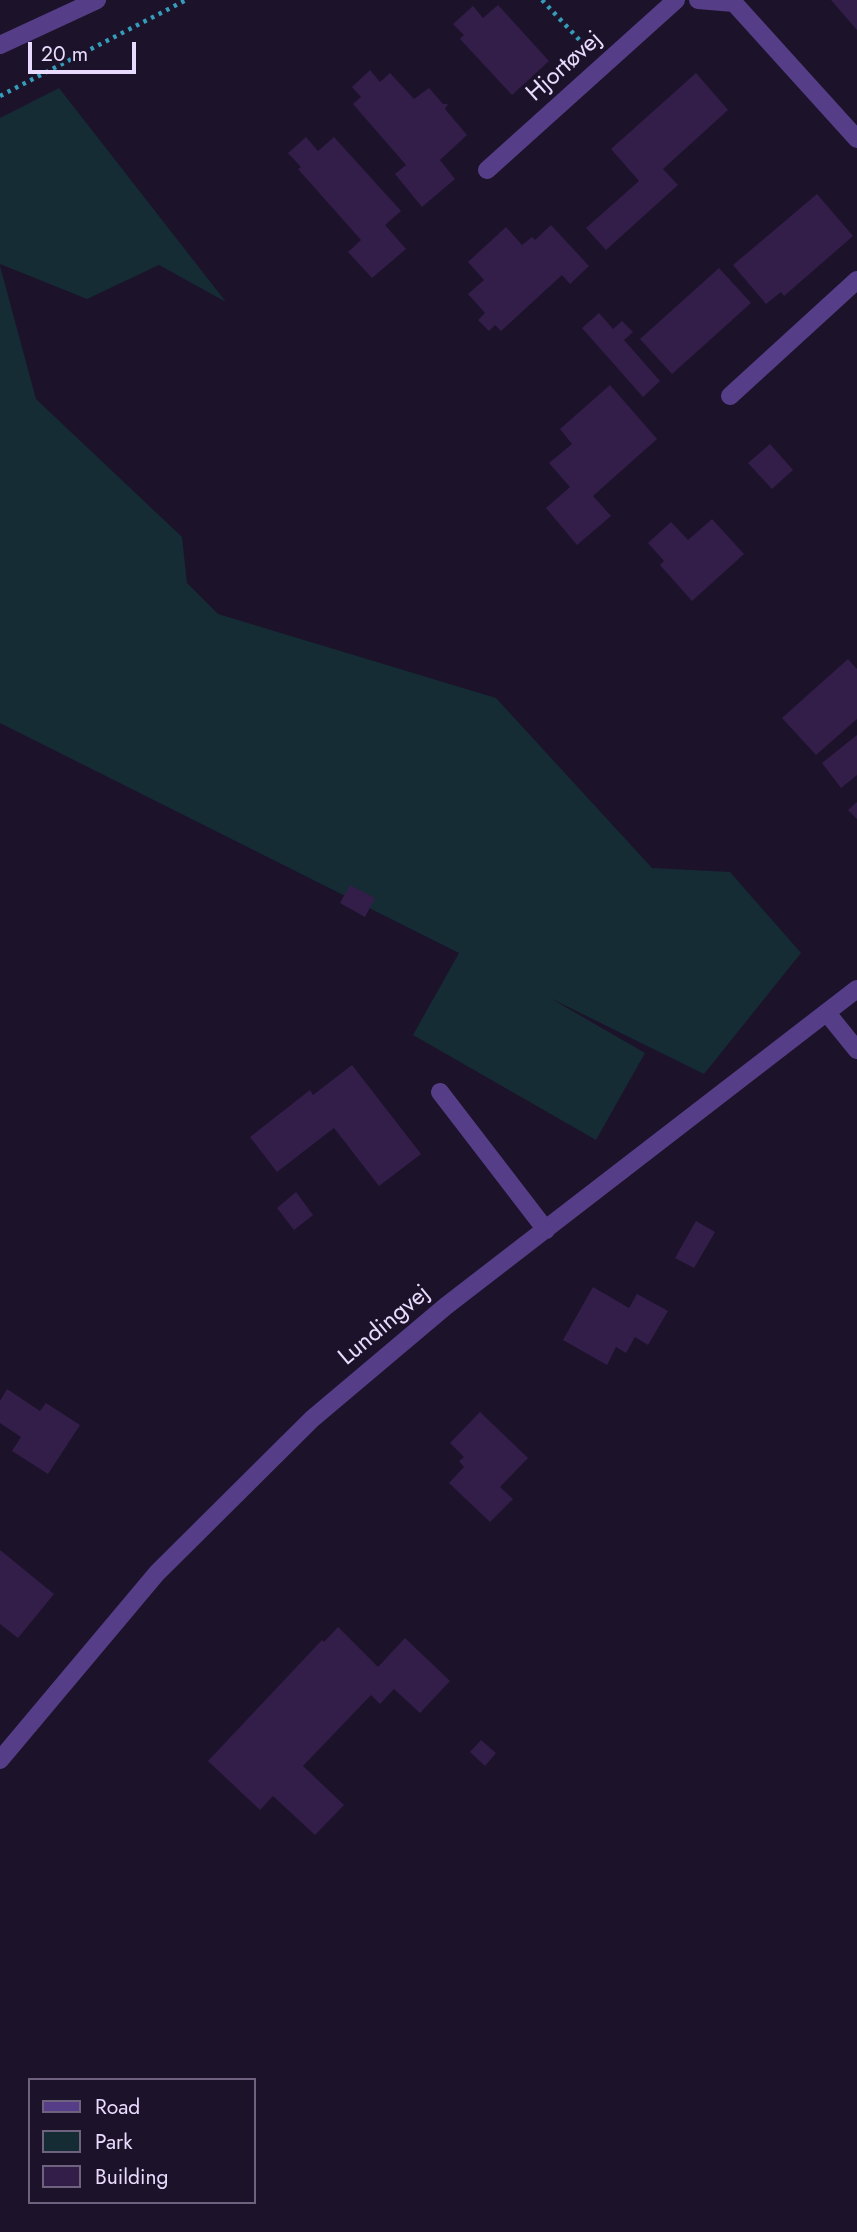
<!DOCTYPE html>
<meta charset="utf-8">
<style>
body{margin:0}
#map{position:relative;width:857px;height:2232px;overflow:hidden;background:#1c122a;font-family:Jost,sans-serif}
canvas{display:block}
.legend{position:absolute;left:28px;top:2078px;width:228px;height:126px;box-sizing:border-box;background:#1c122a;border:2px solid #6e627f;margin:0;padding:9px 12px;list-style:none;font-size:21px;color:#e9dbfe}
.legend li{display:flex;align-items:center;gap:14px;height:35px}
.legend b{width:35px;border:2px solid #6e627f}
.scale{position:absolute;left:28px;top:42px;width:108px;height:32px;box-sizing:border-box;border:4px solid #e9dbfe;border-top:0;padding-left:9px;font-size:21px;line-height:24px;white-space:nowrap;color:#e9dbfe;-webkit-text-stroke:5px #1c122a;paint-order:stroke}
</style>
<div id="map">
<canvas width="857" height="2232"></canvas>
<ul class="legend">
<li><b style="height:9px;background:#553e87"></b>Road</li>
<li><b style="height:19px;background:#152c34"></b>Park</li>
<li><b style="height:19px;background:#331e4a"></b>Building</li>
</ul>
<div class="scale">20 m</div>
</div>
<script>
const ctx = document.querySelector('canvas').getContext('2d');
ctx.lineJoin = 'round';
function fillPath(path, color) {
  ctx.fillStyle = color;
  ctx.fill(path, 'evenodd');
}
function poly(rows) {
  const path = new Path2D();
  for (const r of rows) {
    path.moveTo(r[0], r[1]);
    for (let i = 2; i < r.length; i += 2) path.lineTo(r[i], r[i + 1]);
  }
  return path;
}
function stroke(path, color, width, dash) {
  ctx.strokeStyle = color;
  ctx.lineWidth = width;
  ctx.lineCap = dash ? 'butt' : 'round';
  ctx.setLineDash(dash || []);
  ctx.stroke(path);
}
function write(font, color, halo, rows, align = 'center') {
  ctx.font = font + ' Jost,sans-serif';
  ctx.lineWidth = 5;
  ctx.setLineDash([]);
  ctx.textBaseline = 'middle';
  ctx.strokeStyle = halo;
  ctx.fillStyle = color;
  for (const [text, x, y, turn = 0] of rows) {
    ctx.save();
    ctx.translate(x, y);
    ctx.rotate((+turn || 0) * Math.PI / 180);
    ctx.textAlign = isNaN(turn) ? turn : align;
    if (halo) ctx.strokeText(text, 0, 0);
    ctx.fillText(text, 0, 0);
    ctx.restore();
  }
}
const green = poly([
 [59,88,226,302,159,265,87,299,0,264,0,118],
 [0,266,36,399,182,537,187,583,218,614,496,698,652,868,730,872,801,953,704,1074,550,998,645,1053,596,1140,413,1035,459,953,0,723]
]);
const building = poly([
 [831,0,857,0,857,30],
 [498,5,549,61,512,95,460,39,464,35,453,24,473,6,483,18],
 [370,70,380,82,390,73,414,99,429,88,443,104,448,104,445,109,467,135,440,160,455,179,422,207,395,174,406,165,353,104,361,97,352,87],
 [696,73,728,110,663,169,678,185,606,250,586,228,639,181,611,149],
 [306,137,318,151,334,137,401,211,385,225,406,249,372,278,348,252,361,240,298,169,301,167,288,153],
 [817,194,853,236,784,296,781,292,766,304,733,265],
 [551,225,589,266,570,284,562,275,501,331,495,325,489,331,478,320,485,313,468,294,484,280,468,262,506,227,522,245,532,237,535,240],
 [719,268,751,303,672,374,640,339],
 [599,313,613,329,622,321,633,332,624,340,660,381,643,397,582,328],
 [610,385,657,439,593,496,611,516,577,545,546,508,570,487,549,463,572,444,560,429],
 [770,444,793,470,772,489,748,463],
 [712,519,744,554,692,601,660,565,664,561,648,543,671,522,688,540],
 [848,659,857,669,857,719,816,755,782,718],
 [857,735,857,775,841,788,822,763],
 [857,802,857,819,848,810],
 [350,885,375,898,365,917,340,903],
 [352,1065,421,1154,379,1186,334,1128,277,1172,250,1137,310,1090,313,1095],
 [296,1192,313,1215,294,1230,277,1208],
 [696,1221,715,1232,694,1268,675,1258],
 [593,1287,629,1308,637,1294,668,1311,648,1345,635,1337,626,1353,616,1347,607,1365,563,1340],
 [7,1389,40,1411,46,1403,80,1425,48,1474,12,1451,21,1437,0,1423,0,1401],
 [480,1412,528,1458,500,1487,513,1499,490,1522,449,1483,464,1467,459,1461,464,1457,450,1443],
 [0,1550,54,1594,18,1638,0,1624],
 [338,1627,378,1667,405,1638,450,1681,420,1713,394,1689,380,1704,371,1695,303,1766,344,1805,315,1835,273,1796,260,1810,208,1761,322,1640,324,1642],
 [481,1740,496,1753,485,1766,470,1752]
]);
const path = poly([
 [542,0,586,47],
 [0,96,186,0]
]);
const minor = poly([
 [698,0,734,3,857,139],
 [0,45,97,0],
 [487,170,676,0],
 [730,396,857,280],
 [827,1013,857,1050],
 [440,1092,546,1230],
 [0,1760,157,1573,312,1419,446,1306,857,989]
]);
const streetNames = [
 ["Hjortøvej",565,67,-42],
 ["Lundingvej",385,1326,-40]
];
fillPath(green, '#152c34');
fillPath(building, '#331e4a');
stroke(path, '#359cb9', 4.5, [3.5, 5]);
stroke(minor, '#553e87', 18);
write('24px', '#e9dbfe', '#1c122a', streetNames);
</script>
